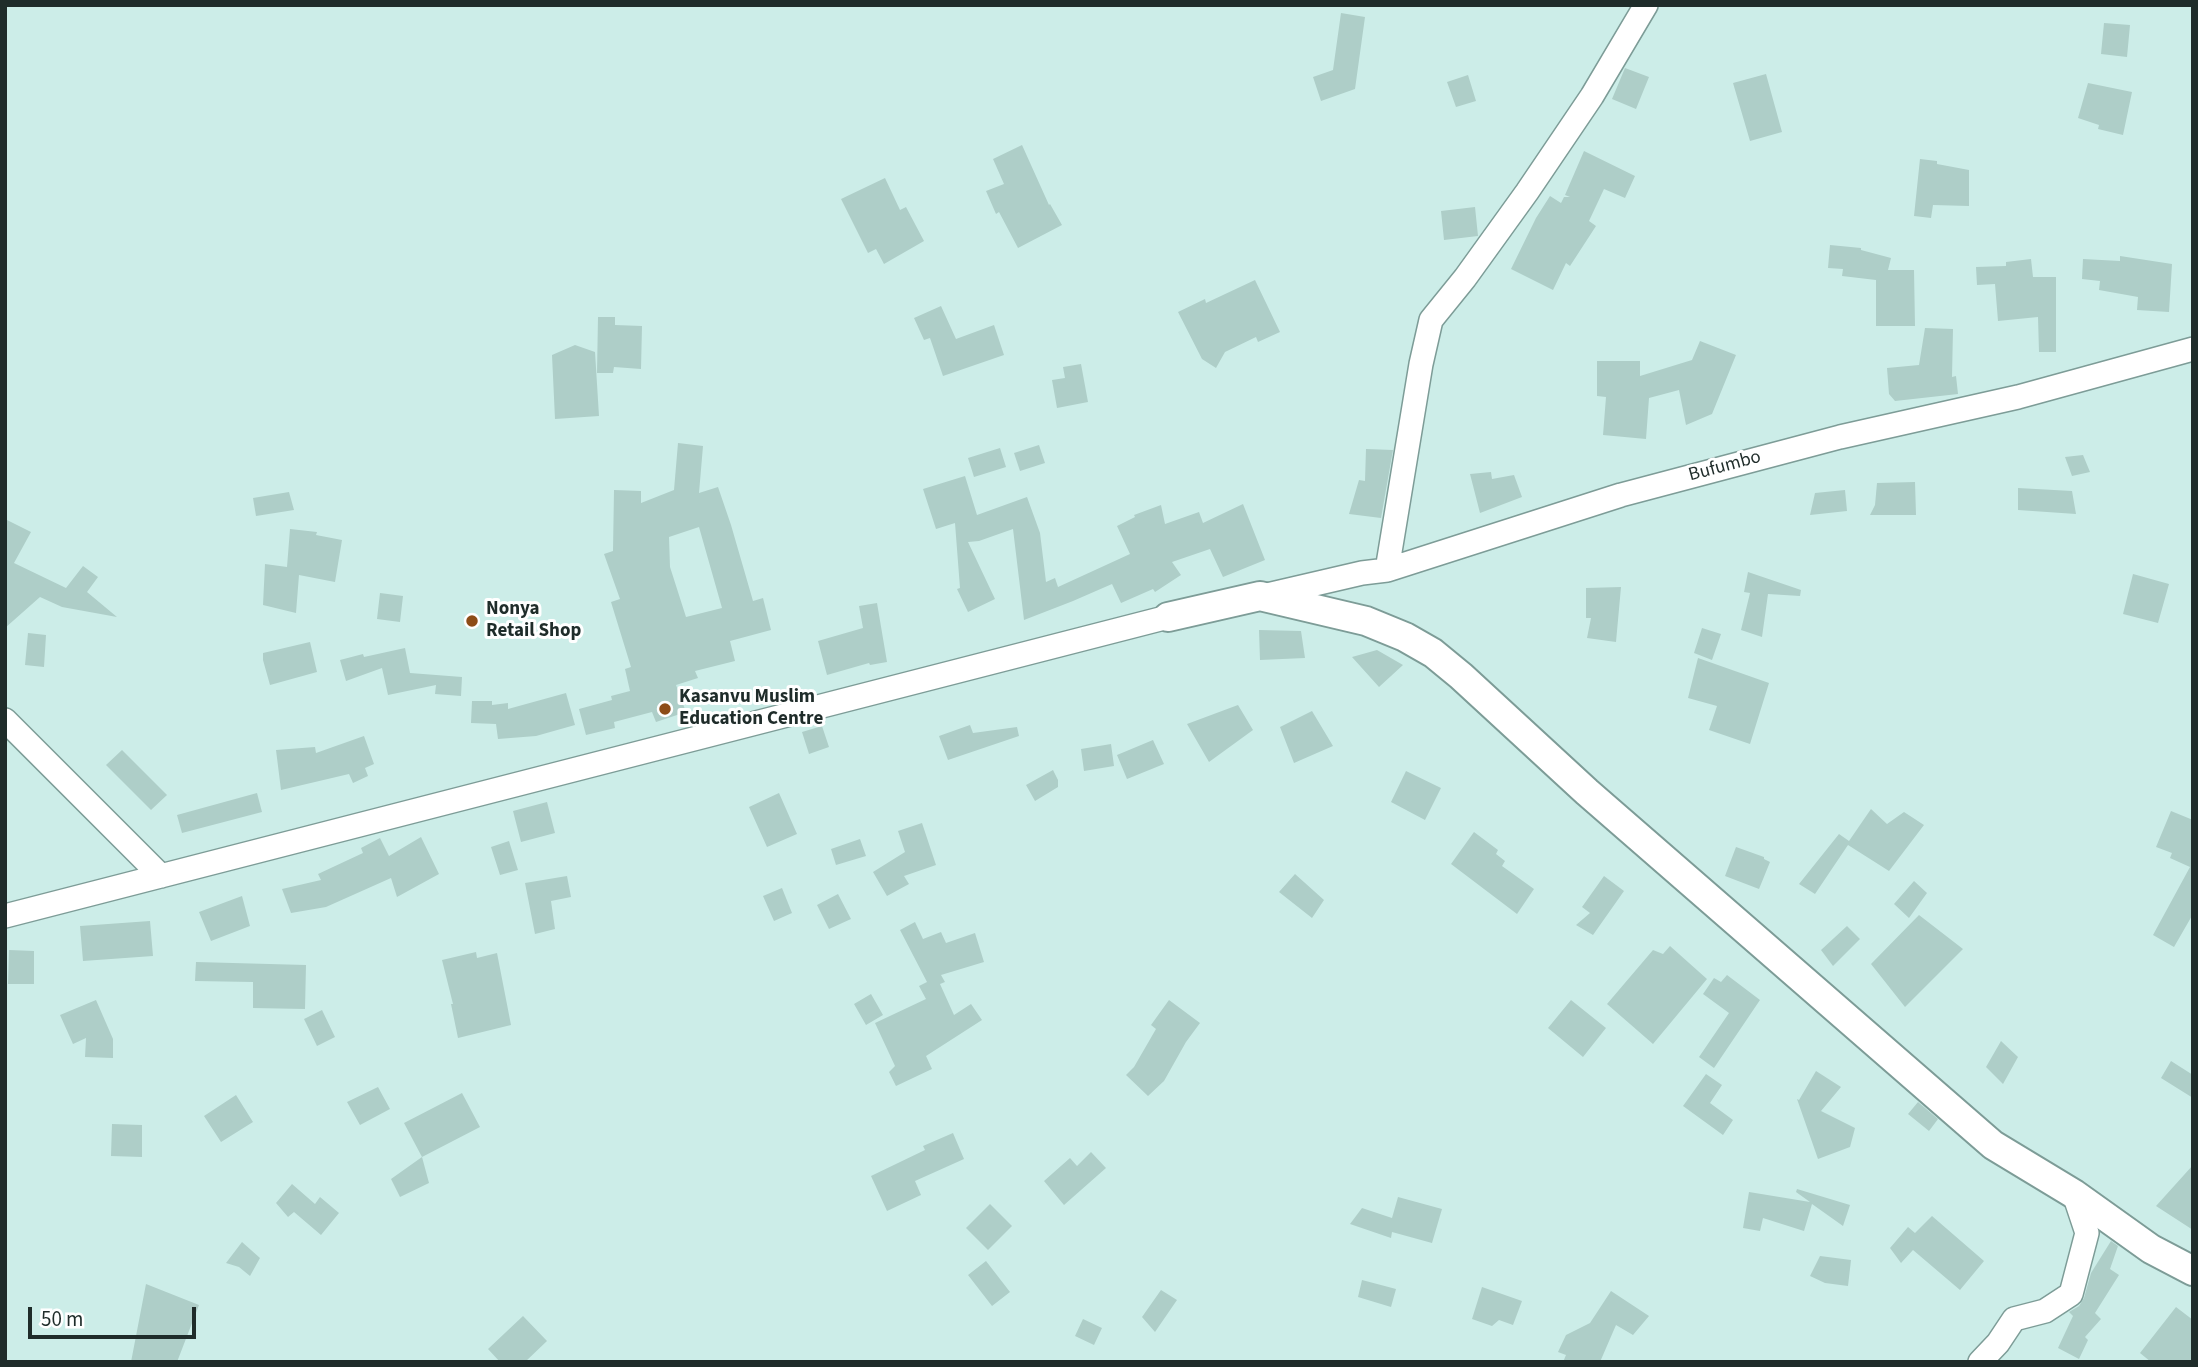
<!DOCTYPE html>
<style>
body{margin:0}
#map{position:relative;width:2198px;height:1367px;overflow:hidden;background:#ccede8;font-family:"Source Sans 3",sans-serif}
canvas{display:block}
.frame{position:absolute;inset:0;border:7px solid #1f2c2a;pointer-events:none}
.scale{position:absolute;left:28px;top:1307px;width:168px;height:32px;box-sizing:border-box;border:4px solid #1f2c2a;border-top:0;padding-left:9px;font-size:21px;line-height:24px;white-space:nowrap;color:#1f2c2a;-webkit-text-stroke:5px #fff;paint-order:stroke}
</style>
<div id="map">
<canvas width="2198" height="1367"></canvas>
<div class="frame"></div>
<div class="scale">50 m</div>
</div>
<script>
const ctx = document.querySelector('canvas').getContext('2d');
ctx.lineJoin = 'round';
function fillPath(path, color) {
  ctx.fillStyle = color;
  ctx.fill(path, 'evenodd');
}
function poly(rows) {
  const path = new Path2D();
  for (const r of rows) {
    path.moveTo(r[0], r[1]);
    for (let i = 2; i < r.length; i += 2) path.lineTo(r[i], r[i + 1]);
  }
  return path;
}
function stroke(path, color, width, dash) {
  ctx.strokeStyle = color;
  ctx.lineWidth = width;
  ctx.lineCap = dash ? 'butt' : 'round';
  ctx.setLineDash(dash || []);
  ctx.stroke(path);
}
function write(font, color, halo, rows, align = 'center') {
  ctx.font = font + ' "Source Sans 3",sans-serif';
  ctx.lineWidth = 6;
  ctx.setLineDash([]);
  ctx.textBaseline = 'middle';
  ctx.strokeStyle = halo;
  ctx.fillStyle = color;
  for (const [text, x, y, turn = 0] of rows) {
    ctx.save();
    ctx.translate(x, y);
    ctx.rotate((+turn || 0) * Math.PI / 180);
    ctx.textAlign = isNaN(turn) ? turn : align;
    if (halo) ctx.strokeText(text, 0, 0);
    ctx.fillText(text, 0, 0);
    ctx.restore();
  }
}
const building = poly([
 [1341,13,1365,17,1355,89,1321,101,1313,77,1333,70],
 [2104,23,2130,25,2127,57,2101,54],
 [1625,68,1649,77,1636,109,1612,99],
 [1766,74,1782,132,1750,141,1733,83],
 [1468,75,1476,101,1456,107,1447,82],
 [2088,83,2132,92,2123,135,2098,129,2099,125,2078,118],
 [1022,145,1049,205,1050,204,1062,225,1018,248,999,212,996,214,986,191,1004,184,993,159],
 [1584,151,1635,176,1625,198,1604,189,1589,221,1596,226,1570,266,1566,263,1553,290,1511,269,1536,218,1550,196,1561,203,1564,197,1570,197,1565,195],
 [1920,159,1937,161,1937,164,1969,170,1969,206,1933,205,1931,218,1914,216],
 [885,178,900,210,906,207,924,241,884,264,876,249,868,253,841,199],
 [1475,207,1478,236,1444,240,1441,211],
 [1830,245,1861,248,1861,250,1891,258,1888,270,1914,270,1915,326,1876,326,1876,280,1842,276,1843,269,1828,268],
 [2120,256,2172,264,2169,312,2137,310,2138,297,2099,290,2100,281,2082,279,2083,259,2120,261],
 [2031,259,2033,277,2056,277,2056,352,2039,352,2038,317,1998,321,1995,284,1977,285,1976,267,2006,266,2006,262],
 [1255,280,1280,332,1258,342,1256,337,1225,352,1216,368,1202,359,1178,312,1205,299,1206,303],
 [941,306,956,339,994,325,1004,355,943,376,930,338,924,340,914,318],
 [598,317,615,317,615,325,642,326,641,369,614,367,613,373,597,373],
 [1925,328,1953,329,1952,377,1956,376,1958,394,1895,401,1889,394,1887,368,1919,365],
 [1700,341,1736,355,1712,414,1686,425,1679,390,1649,398,1646,439,1603,435,1606,397,1597,396,1597,361,1640,361,1640,376,1692,360],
 [575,345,595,352,599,416,555,419,552,355],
 [1081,364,1088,402,1057,408,1052,380,1065,378,1063,367],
 [678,443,703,446,699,493,718,487,731,525,753,601,763,598,771,630,730,641,735,661,695,671,698,678,676,685,686,712,656,722,652,712,614,722,615,728,586,735,579,709,612,700,611,696,630,691,625,669,631,667,611,602,620,599,604,554,613,551,614,490,641,491,641,503,674,490],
 [699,527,722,608,686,617,670,567,669,537],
 [1039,445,1045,463,1020,471,1014,453],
 [1000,448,1006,467,974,477,968,458],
 [1366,449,1393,450,1381,518,1349,514,1359,480,1365,481],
 [2083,455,2090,472,2072,476,2065,457],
 [1491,472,1492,479,1514,475,1522,497,1480,513,1470,474],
 [965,476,977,515,1027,497,1040,533,1046,582,1055,578,1058,587,1130,554,1117,526,1135,517,1134,515,1161,505,1165,524,1199,512,1203,523,1243,504,1265,560,1223,577,1210,549,1172,562,1181,575,1155,592,1153,589,1121,603,1112,584,1073,601,1024,620,1013,529,979,541,968,542,995,599,968,612,957,589,960,588,955,523,936,529,923,489],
 [1915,482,1916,515,1870,515,1875,505,1877,483],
 [2018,488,2072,491,2076,514,2018,510],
 [1845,490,1847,511,1810,515,1815,493],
 [289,492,294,510,256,516,253,498],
 [5,519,31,532,14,563,66,588,83,566,98,577,87,592,117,617,62,607,40,597,5,628],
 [290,529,317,532,316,535,342,540,335,582,299,575,296,613,263,605,265,564,287,567],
 [1748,572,1801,590,1800,596,1768,594,1762,637,1741,630,1750,593,1744,592],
 [2133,574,2169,584,2158,623,2123,614],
 [1621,587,1616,642,1587,638,1591,618,1586,618,1586,588],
 [380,593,403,596,400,622,377,619],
 [877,603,887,662,870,665,869,663,827,675,818,641,863,628,859,606],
 [1702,628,1721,634,1712,660,1694,653],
 [1259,630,1301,631,1305,658,1260,660],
 [28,633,46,635,44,667,25,665],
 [310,642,317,672,270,685,263,660,263,653],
 [405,648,410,673,462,677,461,696,435,694,436,685,388,695,382,668,346,681,340,660,363,654,364,657],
 [1377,650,1403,665,1379,687,1352,657],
 [1698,658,1769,683,1750,744,1709,730,1717,706,1688,698],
 [566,693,575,725,536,736,498,739,496,724,471,723,472,701,492,701,492,705,508,703,508,709],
 [1238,705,1253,730,1209,762,1187,724],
 [1312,711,1333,746,1294,763,1280,727],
 [970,725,973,733,1017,727,1019,736,948,760,939,736],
 [822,726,829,747,809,754,802,732],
 [364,736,374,764,365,768,368,776,353,783,349,774,281,790,276,750,315,747,316,753],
 [1153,740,1164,764,1127,779,1117,755],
 [1111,744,1114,766,1084,771,1081,749],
 [122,750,167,795,151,810,106,765],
 [1053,770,1058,780,1058,787,1035,801,1026,785],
 [1406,771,1441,788,1425,820,1391,802],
 [257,793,262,812,182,833,177,815],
 [779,793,797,834,767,847,749,807],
 [547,802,555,833,521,842,513,811],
 [1871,809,1887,824,1904,812,1924,825,1889,871,1848,845,1815,894,1799,884,1839,834,1849,841],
 [2171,811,2193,820,2193,914,2174,947,2153,935,2190,867,2170,858,2172,853,2156,847],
 [922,823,936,865,904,876,909,884,887,896,873,872,905,852,898,831],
 [1474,832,1498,850,1496,854,1505,861,1502,866,1534,889,1517,914,1451,864],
 [421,837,439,874,397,897,391,878,326,907,291,913,282,889,321,880,318,874,363,853,361,848,380,838,389,856],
 [860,839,866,856,836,865,831,849],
 [509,841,518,870,500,875,491,847],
 [1736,847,1764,857,1764,859,1770,862,1759,889,1725,876],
 [1295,874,1324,900,1312,918,1279,892],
 [567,876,571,897,551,901,555,929,535,934,525,883],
 [1604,876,1624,891,1593,935,1576,925,1590,913,1582,907],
 [1914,881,1927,893,1909,918,1894,904],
 [782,888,792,913,774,921,763,896],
 [838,894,851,919,829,929,817,905],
 [242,896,250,926,211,941,199,912],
 [1919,915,1963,949,1905,1007,1871,964],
 [150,921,153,956,83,961,80,926],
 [915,922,923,939,941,932,946,943,975,933,984,962,941,975,945,982,940,984,954,1015,971,1004,982,1020,926,1056,932,1069,896,1086,889,1072,895,1066,875,1023,926,999,919,986,927,982,900,930],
 [1847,926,1860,939,1833,966,1821,950],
 [1670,946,1707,979,1653,1044,1607,1004,1653,950,1663,954],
 [9,950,34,951,34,984,8,984],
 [476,952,477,958,497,953,511,1025,458,1038,451,1004,453,1004,442,960],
 [196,962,306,965,305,1009,253,1008,253,982,195,981],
 [1727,975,1760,1000,1714,1068,1699,1057,1729,1013,1703,994,1714,978,1721,982],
 [871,994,883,1015,866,1025,854,1004],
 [96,1000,113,1039,113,1058,85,1057,86,1038,73,1044,60,1015],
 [1169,1000,1200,1023,1186,1042,1164,1081,1148,1096,1126,1075,1134,1067,1156,1029,1151,1025],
 [1571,1000,1606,1028,1583,1057,1548,1028],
 [322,1010,335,1037,317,1046,304,1019],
 [2001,1041,2018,1057,2003,1084,1986,1067],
 [2171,1061,2193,1075,2193,1098,2161,1078],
 [1816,1071,1841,1087,1821,1111,1855,1128,1850,1147,1818,1159,1797,1099,1799,1100],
 [1706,1074,1722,1085,1710,1103,1733,1120,1723,1135,1683,1106],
 [378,1087,390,1109,360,1125,347,1102],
 [462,1093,480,1127,422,1157,404,1123],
 [236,1095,253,1122,221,1142,204,1116],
 [1918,1102,1938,1119,1929,1131,1908,1114],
 [112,1124,142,1125,142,1157,111,1156],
 [953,1133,964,1159,915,1181,921,1195,887,1211,871,1176,925,1150,923,1146],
 [1091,1152,1106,1168,1064,1205,1044,1181,1070,1158,1077,1166],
 [422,1157,429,1183,400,1197,391,1179],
 [2193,1165,2193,1230,2156,1206],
 [292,1184,315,1204,320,1197,339,1213,321,1235,294,1212,288,1217,276,1203],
 [1797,1189,1850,1205,1843,1226,1812,1204,1804,1231,1763,1218,1760,1231,1743,1228,1749,1192,1810,1202,1796,1192],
 [1398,1197,1442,1209,1432,1243,1392,1232,1391,1238,1350,1224,1362,1208,1392,1218],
 [990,1204,1012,1226,988,1250,966,1228],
 [1932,1216,1984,1261,1960,1290,1913,1250,1901,1263,1890,1248,1908,1227,1915,1233],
 [2111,1241,2118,1246,2110,1269,2119,1275,2095,1313,2101,1319,2085,1337,2088,1340,2079,1359,2058,1348,2073,1316,2069,1312,2079,1306,2084,1298,2091,1273],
 [242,1242,260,1258,250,1276,239,1267,226,1263],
 [1820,1256,1851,1260,1848,1286,1825,1283,1810,1276],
 [986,1261,1010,1292,992,1306,968,1275],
 [1362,1280,1396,1289,1391,1307,1358,1297],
 [146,1284,199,1305,177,1362,131,1362],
 [1482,1287,1522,1301,1513,1325,1499,1320,1492,1326,1472,1319],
 [1161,1290,1177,1300,1155,1332,1142,1317],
 [1611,1291,1649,1316,1633,1335,1616,1325,1600,1362,1563,1362,1566,1355,1558,1352,1566,1335,1590,1323],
 [2176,1307,2193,1320,2193,1362,2151,1362,2140,1353],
 [523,1316,547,1341,525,1362,500,1362,488,1349],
 [1083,1319,1102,1328,1094,1345,1075,1336]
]);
const minor = poly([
 [1387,570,1421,364,1431,320,1465,278,1527,192,1592,96,1646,5],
 [1263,596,1362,573,1387,570,1621,495,1840,437,2018,397,2193,349],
 [5,720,161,876],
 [5,916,1168,617],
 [1980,1362,1998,1343,2014,1319,2045,1311,2071,1294,2087,1233,2074,1194]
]);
const tertiary = poly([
 [1168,617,1260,596,1366,621,1405,637,1433,653,1461,676,1587,792,1993,1145,2074,1194,2151,1249,2193,1271]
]);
const markers = [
 [472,621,7,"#8d4c17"],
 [665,709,7,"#8d4c17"]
];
const streetNames = [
 ["Bufumbo",1725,467,-15]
];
const poiNames = [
 ["Nonya",486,610],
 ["Retail Shop",486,632],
 ["Kasanvu Muslim",679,698],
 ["Education Centre",679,720]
];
fillPath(building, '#aecec8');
stroke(minor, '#7d9c97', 26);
stroke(tertiary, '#7d9c97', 32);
stroke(minor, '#fff', 23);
stroke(tertiary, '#fff', 28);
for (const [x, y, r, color] of markers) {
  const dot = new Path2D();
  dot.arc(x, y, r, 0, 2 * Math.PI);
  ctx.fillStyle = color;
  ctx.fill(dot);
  stroke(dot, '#fff', 2.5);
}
write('19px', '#1f2c2a', '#fff', streetNames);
write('bold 19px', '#1f2c2a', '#fff', poiNames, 'left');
</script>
